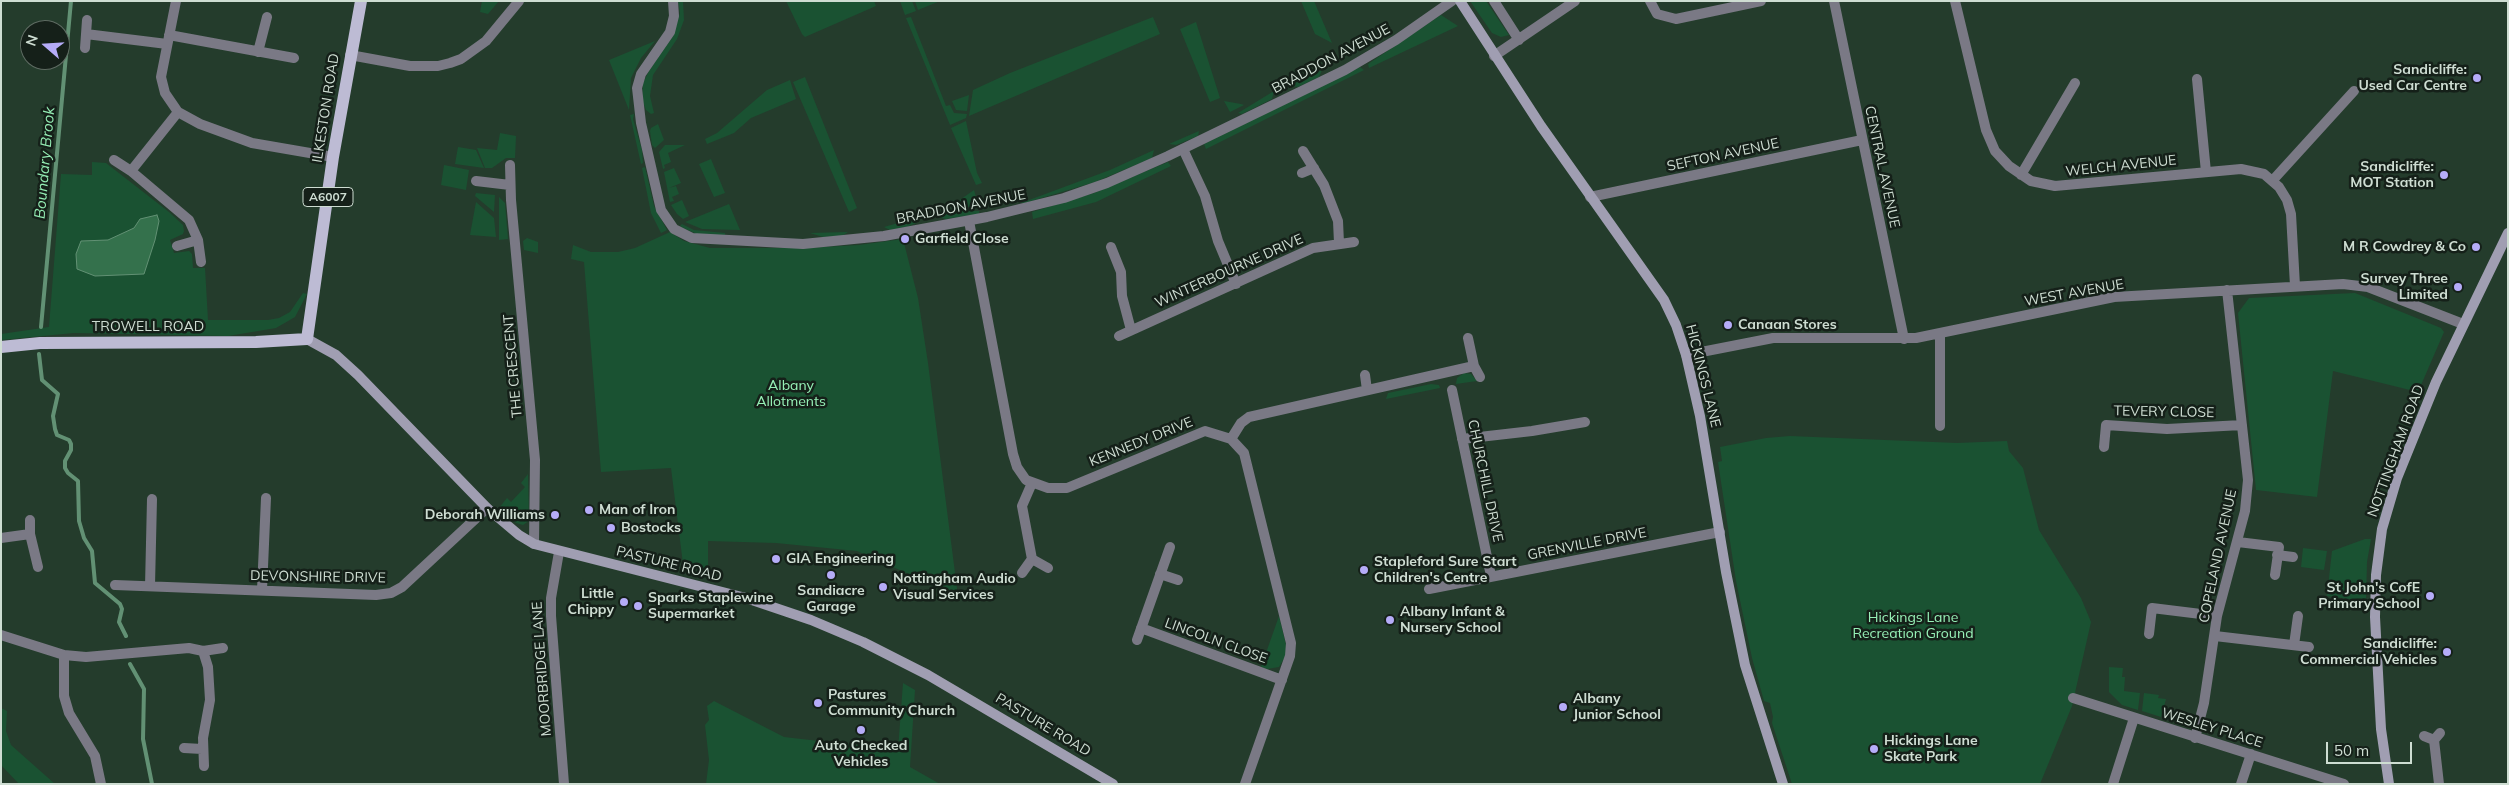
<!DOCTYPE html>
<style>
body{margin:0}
#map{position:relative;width:2509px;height:785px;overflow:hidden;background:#243c2c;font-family:Mulish,sans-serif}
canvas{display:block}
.frame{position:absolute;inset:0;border:2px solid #ceddd2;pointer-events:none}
.north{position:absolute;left:20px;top:20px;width:50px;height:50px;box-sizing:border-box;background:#152019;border:1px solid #5f6c63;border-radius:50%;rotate:289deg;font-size:14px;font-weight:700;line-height:20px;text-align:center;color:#ceddd2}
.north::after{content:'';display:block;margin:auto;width:18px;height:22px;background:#b5acf8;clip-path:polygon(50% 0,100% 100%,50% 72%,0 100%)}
.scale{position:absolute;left:2326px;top:742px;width:86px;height:22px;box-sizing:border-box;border:2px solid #ceddd2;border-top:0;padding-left:6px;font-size:15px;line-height:18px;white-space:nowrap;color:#ceddd2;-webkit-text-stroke:4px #152019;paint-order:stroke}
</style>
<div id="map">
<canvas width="2509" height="785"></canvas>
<div class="frame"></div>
<div class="north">N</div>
<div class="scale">50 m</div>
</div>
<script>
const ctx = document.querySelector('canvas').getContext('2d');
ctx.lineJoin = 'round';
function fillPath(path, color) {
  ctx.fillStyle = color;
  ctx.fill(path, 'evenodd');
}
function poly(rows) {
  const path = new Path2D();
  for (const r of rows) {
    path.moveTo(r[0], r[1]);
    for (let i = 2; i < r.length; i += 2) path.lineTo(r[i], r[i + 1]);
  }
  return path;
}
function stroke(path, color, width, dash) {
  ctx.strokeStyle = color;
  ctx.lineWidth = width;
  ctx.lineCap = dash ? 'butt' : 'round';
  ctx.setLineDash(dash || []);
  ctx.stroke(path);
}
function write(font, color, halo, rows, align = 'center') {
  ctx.font = font + ' Mulish,sans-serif';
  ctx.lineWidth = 5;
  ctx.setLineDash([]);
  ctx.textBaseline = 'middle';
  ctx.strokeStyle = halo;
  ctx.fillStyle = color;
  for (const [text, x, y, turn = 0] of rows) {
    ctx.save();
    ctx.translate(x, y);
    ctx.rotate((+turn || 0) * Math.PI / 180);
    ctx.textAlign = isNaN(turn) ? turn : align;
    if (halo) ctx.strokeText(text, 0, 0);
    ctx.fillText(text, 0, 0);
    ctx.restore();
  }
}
const green = poly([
 [482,1,499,1,488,14,480,12],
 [678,1,683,1,684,20,677,39,653,75,650,96,654,113,651,114,646,110,642,100,643,83,649,71,673,36,680,13],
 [786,1,874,1,876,6,805,37,802,34],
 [900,1,912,1,916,11,905,15],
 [915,1,940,1,918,10],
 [1301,1,1314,1,1332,43,1315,34],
 [1470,1,1486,1,1509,35,1501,37,1492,33],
 [1441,15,1458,26,1369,68,1368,64],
 [911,17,946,106,950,105,954,113,967,114,966,118,950,125,906,18],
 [1153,17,1160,34,969,116,973,90,1010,73],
 [1196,22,1220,98,1210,102,1180,29],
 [655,41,641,58,631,78,629,110,609,60],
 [1360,67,1364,70,1206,149,1204,144],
 [1322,70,1319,77,1298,87,1286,85],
 [805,77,857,208,849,212,793,82],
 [790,80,796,99,751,118,734,133,707,144,705,139,717,133,767,90],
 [1274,91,1272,99,1242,114,1238,113],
 [969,95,967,111,956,110,952,101],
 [1224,101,1241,104,1244,105,1230,112],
 [634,114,633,119,642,150,643,163,641,164,630,115],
 [966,121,977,173,982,183,976,185,951,128],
 [658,124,664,140,655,148,652,145,650,131,651,128],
 [1199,131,1198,136,1176,145,1169,144],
 [500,133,516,136,515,158,506,158,492,168,485,168,477,148,497,150],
 [665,145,685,145,668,153,671,162,664,165,665,168,663,169,659,152],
 [458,147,476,150,484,168,455,164],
 [1154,150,1152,158,1095,182,1025,203,1021,203,1110,170],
 [711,159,725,193,714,197,699,164],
 [92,162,106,163,169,212,183,225,184,231,183,234,170,240,174,253,189,251,192,254,193,268,205,268,208,320,268,320,279,318,290,312,303,293,307,294,295,317,276,328,228,336,74,333,1,340,1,334,49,327,61,174,92,175],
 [1168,162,1171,166,1096,202,1033,219,1032,212,1094,193],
 [444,165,469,170,466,190,441,185],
 [645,167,654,206,667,230,661,233,651,213,642,168],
 [674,168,681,183,669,188,676,186,679,194,672,197,674,201,670,202,664,172],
 [974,190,979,207,955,207,954,204],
 [476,193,495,195,494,212,475,196],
 [499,197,505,203,508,239,499,240],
 [682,200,689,216,683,219,677,214,671,205],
 [476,202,494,218,496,237,470,235],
 [729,204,740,230,702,229,685,222],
 [946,210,979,211,979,214,946,219,940,217,936,212],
 [923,216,916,223,907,227,890,230,884,227],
 [682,224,694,230,725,233,725,236,697,234,683,228,680,226],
 [670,232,684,241,710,248,806,248,859,245,903,239,918,298,928,363,958,596,857,551,776,543,708,541,708,569,683,564,671,468,601,472,584,262,571,259,573,245,591,252,618,252,635,248],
 [848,232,842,236,823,237,810,233],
 [527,238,538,242,538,253,524,250,523,241],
 [2355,293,2441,328,2444,332,2418,392,2333,371,2317,497,2256,490,2238,313,2249,298],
 [1464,373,1471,374,1477,381,1456,384,1457,378],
 [1431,384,1439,385,1440,388,1386,399,1388,393],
 [1790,436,1957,443,2007,441,2009,451,2023,468,2039,530,2081,598,2091,622,2072,706,2040,784,1792,784,1772,723,1773,717,1770,703,1764,701,1752,658,1736,581,1718,462,1722,461,1720,447,1766,438],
 [528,474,529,521,523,525,516,523,499,508,507,498,511,502,525,487,521,483],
 [2365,539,2371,539,2367,562,2366,601,2327,596,2332,551],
 [2303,548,2327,551,2324,570,2301,567],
 [1279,616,1286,645,1286,655,1279,667,1267,669,1261,667],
 [2109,667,2123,668,2122,677,2125,677,2124,691,2140,693,2138,710,2122,705,2109,692],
 [903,683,915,690,910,767,940,784,706,784,709,760,705,725,709,720,707,706,714,701,784,737,898,750],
 [2144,693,2159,695,2158,698,2166,699,2161,717,2142,711],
 [1,708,7,711,6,731,11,745,55,784,19,784,1,765]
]);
const water = poly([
 [157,215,159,221,155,240,144,274,95,276,77,269,76,254,81,241,108,240,134,228,140,219,157,215]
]);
const stream = poly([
 [41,327,71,1],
 [39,354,42,380,58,394,53,416,55,429,57,435,69,440,71,444,71,450,65,461,65,468,68,473,78,481,79,521,84,538,92,551,95,583,120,604,122,609,119,622,126,636],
 [130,664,144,689,143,739,152,784]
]);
const minor = poly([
 [176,1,161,77,165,93,178,112,200,124,252,143,333,157],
 [1494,1,1519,40],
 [1650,1,1657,14,1676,19,1761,1],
 [1834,1,1904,339],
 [1955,1,1986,130,1995,151,2009,166,2031,181,2055,186,2241,169,2264,174,2279,187,2287,200,2291,214,2295,286],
 [86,34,167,44],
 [169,35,294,58],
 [85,48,87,20],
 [258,52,267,17],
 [1494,56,1575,1],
 [2197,79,2206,172],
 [178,112,131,171,189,220,198,240,201,262],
 [1183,149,1205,196,1218,241,1236,284],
 [1303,151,1324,185,1338,221,1339,243],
 [114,160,131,171],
 [510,165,511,200,535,460,534,544],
 [1302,173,1314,168],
 [2021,175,2075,83],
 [2273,180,2354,91],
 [476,181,510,185],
 [1590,197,1862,140],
 [969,221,1013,454,1017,467,1026,480,1048,488,1067,488,1205,431,1231,439,1244,453,1291,643,1290,656,1245,784],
 [177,246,198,240],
 [1111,247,1121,272,1122,296,1131,330],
 [1119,336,1313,248,1354,242],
 [1468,338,1474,366,1480,377],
 [1686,355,1773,338,1916,338,2114,297,2343,284,2368,287,2463,324],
 [1365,375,1367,390],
 [1452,390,1491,576],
 [1940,426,1940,333],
 [1231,439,1241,423,1249,417,1474,366],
 [1462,439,1532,431,1585,422],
 [2104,447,2106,425,2167,429,2242,425],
 [1032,483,1022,506,1032,559],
 [30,520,30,534,38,567],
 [1,538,30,534],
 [2238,542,2279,547,2275,575],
 [2277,555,2293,557],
 [1022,573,1032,559,1048,568],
 [1160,574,1178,580],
 [115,585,376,595,391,593,402,587,487,508],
 [150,586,152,499],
 [1429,589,1720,532],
 [262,590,266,498],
 [1141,628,1282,680],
 [2149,634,2152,608,2217,616],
 [1,635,64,655,86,657,189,648,203,651,208,667,210,700,203,738,204,766],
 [2215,636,2309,647],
 [1137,640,1170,547],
 [2294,645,2298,616],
 [203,651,223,648],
 [64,655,64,696,69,713,95,756,101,784],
 [2073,698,2344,784],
 [2424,736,2434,740,2440,733],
 [2195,738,2204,703,2217,616,2245,511,2248,480,2227,290],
 [2434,740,2439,784],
 [184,748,202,749],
 [2113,784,2134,718],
 [2241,784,2251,754]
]);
const tertiary = poly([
 [673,1,674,16,670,32,641,74,637,88,641,123,661,210,674,229,692,238,803,244,884,236,987,217,1064,198,1107,183,1168,156,1345,70,1396,40,1452,1],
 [350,55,410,66,438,66,450,63,461,59,486,41,519,1],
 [559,552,551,598,551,616,564,784]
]);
const secondary = poly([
 [1460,1,1541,126,1664,300,1676,325,1686,355,1700,416,1726,572,1745,665,1783,784],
 [307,339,336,355,358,375,487,508,519,535,534,544,746,598,811,620,863,642,928,675,1113,784],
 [2389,784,2381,729,2375,617,2376,575,2382,529,2397,478,2436,382,2508,233]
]);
const primary = poly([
 [1,347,40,343,256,342,307,339,333,157,361,1]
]);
const markers = [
 [2477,78,5,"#b5acf8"],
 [2444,175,5,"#b5acf8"],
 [905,239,5,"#b5acf8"],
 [2476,247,5,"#b5acf8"],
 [2458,287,5,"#b5acf8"],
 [1728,325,5,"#b5acf8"],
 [589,510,5,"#b5acf8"],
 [555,515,5,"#b5acf8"],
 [611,528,5,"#b5acf8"],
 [776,559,5,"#b5acf8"],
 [1364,570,5,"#b5acf8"],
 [831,575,5,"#b5acf8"],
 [883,587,5,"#b5acf8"],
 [2430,596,5,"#b5acf8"],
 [624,602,5,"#b5acf8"],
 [638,606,5,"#b5acf8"],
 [1390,620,5,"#b5acf8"],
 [2447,652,5,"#b5acf8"],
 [818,703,5,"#b5acf8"],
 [1563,707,5,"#b5acf8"],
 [861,730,5,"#b5acf8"],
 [1874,749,5,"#b5acf8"]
];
const shields = [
 [328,197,50]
];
const shieldNames = [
 ["A6007",328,197]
];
const streetNames = [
 ["BRADDON AVENUE",1331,59,-28],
 ["ILKESTON ROAD",326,108,-81],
 ["SEFTON AVENUE",1723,155,-12],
 ["WELCH AVENUE",2121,166,-6],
 ["CENTRAL AVENUE",1882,167,78],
 ["BRADDON AVENUE",961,207,-11],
 ["WINTERBOURNE DRIVE",1229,271,-24],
 ["WEST AVENUE",2074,293,-10],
 ["TROWELL ROAD",148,327],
 ["THE CRESCENT",513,366,-95],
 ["HICKINGS LANE",1703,376,76],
 ["TEVERY CLOSE",2164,412,1],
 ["KENNEDY DRIVE",1141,442,-22],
 ["NOTTINGHAM ROAD",2396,451,-70],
 ["CHURCHILL DRIVE",1485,481,78],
 ["GRENVILLE DRIVE",1587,544,-11],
 ["COPELAND AVENUE",2218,556,-78],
 ["PASTURE ROAD",669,564,14],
 ["DEVONSHIRE DRIVE",318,577,1],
 ["LINCOLN CLOSE",1216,641,20],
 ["MOORBRIDGE LANE",542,669,-94],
 ["PASTURE ROAD",1043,725,31],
 ["WESLEY PLACE",2212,728,17]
];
const poiNames = [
 ["Sandicliffe:",2467,70,"right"],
 ["Used Car Centre",2467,86,"right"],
 ["Sandicliffe:",2434,167,"right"],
 ["MOT Station",2434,183,"right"],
 ["Garfield Close",915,239],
 ["M R Cowdrey & Co",2466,247,"right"],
 ["Survey Three",2448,279,"right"],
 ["Limited",2448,295,"right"],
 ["Canaan Stores",1738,325],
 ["Man of Iron",599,510],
 ["Deborah Williams",545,515,"right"],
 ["Bostocks",621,528],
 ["GIA Engineering",786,559],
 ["Stapleford Sure Start",1374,562],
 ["Children's Centre",1374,578],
 ["Nottingham Audio",893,579],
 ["Visual Services",893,595],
 ["St John's CofE",2420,588,"right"],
 ["Primary School",2420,604,"right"],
 ["Sandiacre",831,591,"center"],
 ["Garage",831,607,"center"],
 ["Little",614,594,"right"],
 ["Chippy",614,610,"right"],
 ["Sparks Staplewine",648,598],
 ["Supermarket",648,614],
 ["Albany Infant &",1400,612],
 ["Nursery School",1400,628],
 ["Sandicliffe:",2437,644,"right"],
 ["Commercial Vehicles",2437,660,"right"],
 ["Pastures",828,695],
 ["Community Church",828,711],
 ["Albany",1573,699],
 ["Junior School",1573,715],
 ["Hickings Lane",1884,741],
 ["Skate Park",1884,757],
 ["Auto Checked",861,746,"center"],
 ["Vehicles",861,762,"center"]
];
const parkNames = [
 ["Albany",791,386],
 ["Allotments",791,402],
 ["Hickings Lane",1913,618],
 ["Recreation Ground",1913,634]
];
const waterNames = [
 ["Boundary Brook",45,163,-85]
];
fillPath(green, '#1a5232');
fillPath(water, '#34714c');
stroke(water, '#629174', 1);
stroke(stream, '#629174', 4);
stroke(minor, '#7a7985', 10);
stroke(tertiary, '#7a7985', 10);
stroke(secondary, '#a09eb2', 10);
stroke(primary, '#bdbbd4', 12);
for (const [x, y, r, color] of markers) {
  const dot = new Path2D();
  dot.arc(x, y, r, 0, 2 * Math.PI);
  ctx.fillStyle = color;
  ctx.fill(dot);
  stroke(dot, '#152019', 2);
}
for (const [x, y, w] of shields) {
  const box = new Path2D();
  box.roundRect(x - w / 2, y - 9.5, w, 19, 4);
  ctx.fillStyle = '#152019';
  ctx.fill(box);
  stroke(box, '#ceddd2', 1);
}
write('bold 12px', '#ceddd2', null, shieldNames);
write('14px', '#ceddd2', '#152019', streetNames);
write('bold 14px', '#ceddd2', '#152019', poiNames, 'left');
write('14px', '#97f1b7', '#152019', parkNames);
write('italic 15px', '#95eeb5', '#152019', waterNames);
</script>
